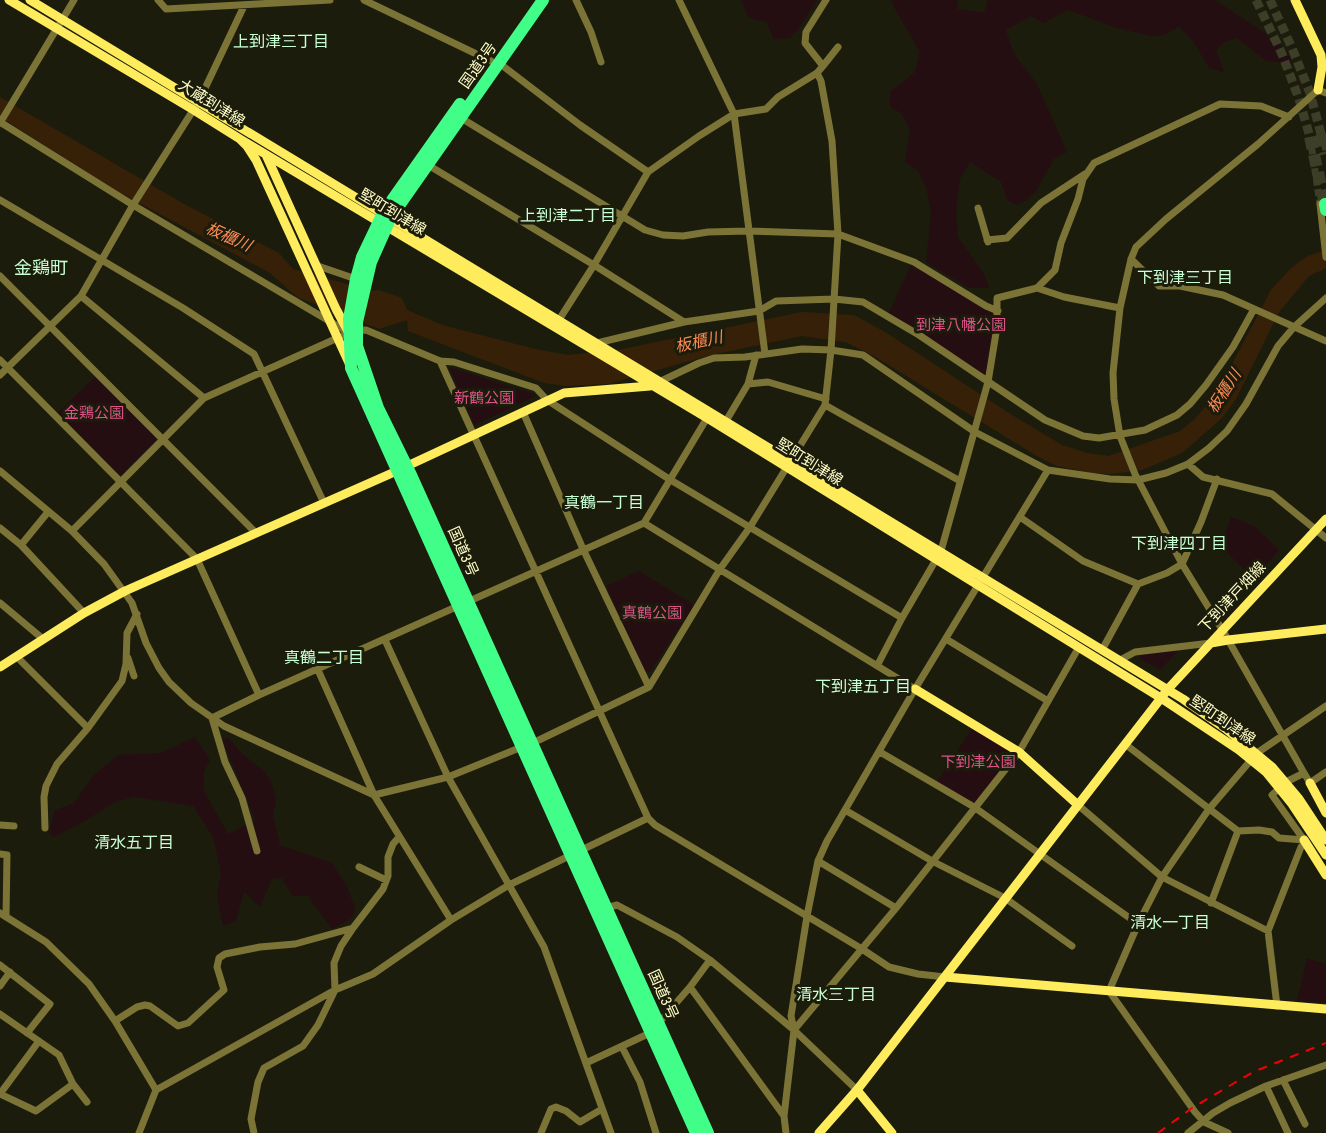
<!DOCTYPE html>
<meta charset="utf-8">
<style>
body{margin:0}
canvas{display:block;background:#1b1c0b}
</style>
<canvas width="1326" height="1133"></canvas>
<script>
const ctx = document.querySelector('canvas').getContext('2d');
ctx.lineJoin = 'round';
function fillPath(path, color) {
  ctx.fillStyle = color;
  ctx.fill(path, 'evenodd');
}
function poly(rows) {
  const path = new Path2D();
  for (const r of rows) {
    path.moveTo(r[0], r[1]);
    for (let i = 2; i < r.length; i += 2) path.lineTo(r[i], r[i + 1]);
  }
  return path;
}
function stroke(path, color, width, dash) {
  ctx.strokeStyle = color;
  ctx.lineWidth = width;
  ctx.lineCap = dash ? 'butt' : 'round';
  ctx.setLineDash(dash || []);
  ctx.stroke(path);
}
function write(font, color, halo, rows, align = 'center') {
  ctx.font = font + ' "Roboto Condensed","Noto Sans JP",sans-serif';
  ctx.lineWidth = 6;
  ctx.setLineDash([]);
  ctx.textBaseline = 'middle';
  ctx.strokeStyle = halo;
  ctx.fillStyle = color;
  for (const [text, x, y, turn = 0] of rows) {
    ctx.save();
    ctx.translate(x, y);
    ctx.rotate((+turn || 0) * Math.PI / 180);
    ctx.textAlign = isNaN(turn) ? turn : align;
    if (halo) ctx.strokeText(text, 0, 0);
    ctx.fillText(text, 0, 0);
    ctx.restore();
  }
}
const green = poly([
 [741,0,817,0,798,30,790,38,773,39,767,22,749,18],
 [891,0,958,0,957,9,984,13,988,0,1215,0,1265,33,1288,52,1292,64,1266,61,1237,38,1224,42,1216,50,1224,72,1209,68,1193,41,1179,27,1164,35,1151,36,1117,28,1068,10,1043,23,1031,16,1006,30,1014,54,1037,84,1067,152,1054,159,1036,191,1026,201,1016,205,1007,200,1001,182,970,162,960,179,956,209,958,237,984,274,989,288,969,288,926,262,931,213,926,188,918,171,905,162,910,129,901,113,890,107,890,92,915,72,920,52,896,11],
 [911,265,992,313,994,317,986,374,980,373,919,331,888,314],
 [449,367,534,394,536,396,474,425],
 [95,377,157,439,120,476,57,413],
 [1231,517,1254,526,1279,550,1254,580,1221,546],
 [639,571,694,605,650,672,644,671,606,586],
 [1179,650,1160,670,1139,658,1141,654],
 [973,727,1016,752,971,808,935,785],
 [195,737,210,760,204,772,204,791,228,834,255,820,222,739,229,738,240,752,264,771,271,781,276,800,273,815,280,845,332,863,347,886,355,908,352,918,332,929,308,896,293,896,281,878,272,879,260,907,244,892,236,921,223,926,217,895,221,873,213,837,193,806,134,797,115,802,85,821,54,837,49,832,55,810,74,803,93,776,118,755,161,753],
 [1307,958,1326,964,1326,1003,1297,1001]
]);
const water = poly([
 [0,97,184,204,279,253,293,269,371,291,379,290,402,298,407,310,442,325,535,349,568,355,623,349,802,312,854,315,885,332,1012,415,1062,445,1087,453,1109,456,1180,431,1195,419,1217,393,1271,290,1291,268,1308,256,1326,250,1326,268,1309,276,1279,312,1236,399,1222,418,1197,440,1182,453,1142,470,1111,474,1091,473,1057,466,1037,456,877,358,846,342,802,336,711,355,608,384,566,386,544,383,408,331,407,320,379,329,297,297,270,273,117,191,0,117]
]);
const streetTunnel = poly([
 [1321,134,1326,150],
 [1310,137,1320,204]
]);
const secondaryTunnel = poly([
 [1256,0,1282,54,1299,99,1310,137],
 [1270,0,1292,48,1310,93,1321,134]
]);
const highwayTunnel = poly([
 [1321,134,1326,154],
 [1310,137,1325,204]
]);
const street = poly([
 [158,0,166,9,330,0],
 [364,0,491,61],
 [576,0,591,32,601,62],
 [679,0,734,114,765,354],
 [499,63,580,125,648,172],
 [823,66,838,47],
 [461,118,645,230,663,235,683,236,708,232,749,231,838,234,914,262,986,306,998,311],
 [0,122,133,205,346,331],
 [0,123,74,0],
 [428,165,594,265,684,322],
 [0,200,183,308,254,354,324,503],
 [1320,204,1326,257],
 [978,208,988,242],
 [987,240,1007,238,1041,203,1085,174],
 [1131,259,1159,286,1180,286,1223,295,1326,341],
 [318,266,356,279],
 [0,276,256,533],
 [1037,288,1064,297,1120,308],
 [81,296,204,398],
 [557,323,594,265,648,172,699,136,734,114,766,109,778,97,817,73,823,66,805,43,806,32,826,0],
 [355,331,366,330,440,361,454,362,536,388,547,400,669,479,902,618],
 [593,344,684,322,759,311,776,301,834,299,863,302,919,335,1045,420,1083,436,1099,438,1145,430,1177,415,1190,404,1206,385,1233,347,1254,309],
 [756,355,748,384,768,382,826,399],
 [0,360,197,559,259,695],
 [440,361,648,818,655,825,862,949,889,967,918,974,945,977],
 [0,375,81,296,133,205,199,101,244,6],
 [659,382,699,363,714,358,745,357,802,349,831,350,863,355,975,432,1048,470,1110,479,1138,480,1166,473,1188,464,1209,448,1227,431,1246,404,1278,346,1294,327,1326,298],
 [825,405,960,481],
 [523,412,583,549,649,687],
 [726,421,748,384],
 [1188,464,1203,477,1272,494,1326,538],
 [0,471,72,531,104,564,132,603,146,643,159,668,169,682,191,703,224,726,374,795,448,777,539,740,649,687,720,569,750,527,825,405,831,350,838,234,832,141,821,81,817,73],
 [1020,517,1083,561,1138,584],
 [644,523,915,689],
 [0,528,21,545,84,613],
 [72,531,204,398,342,336],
 [21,545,48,512],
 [0,603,43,639],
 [946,639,1048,701],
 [385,640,448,777,544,947,611,1133],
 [1102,650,1138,584,1167,573,1182,564,1201,522,1217,479],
 [17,657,88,728,57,764,46,786,44,797,45,828],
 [128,658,134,676],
 [1120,660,1135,652,1211,643],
 [877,666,902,618,941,551,988,382,997,327,997,298,1037,288,1055,270,1061,243,1078,199,1083,179,1094,163,1220,104,1261,106,1289,117],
 [318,670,374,795,451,920],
 [212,718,259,695,644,523,707,418],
 [212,718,225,762,242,798,257,851],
 [88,728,122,681,126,664,127,633,137,614],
 [1125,744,1238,831,1259,830,1272,832,1279,838,1304,840],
 [880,752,974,807,1138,924],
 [1304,773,1223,631,1182,564,1135,474,1120,436,1114,399,1113,373,1120,308,1131,259,1136,247,1166,219,1258,144,1318,90,1326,93],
 [1078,805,1162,877,1268,931],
 [845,810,932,861,1005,898,1072,946],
 [0,825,14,826],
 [1304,840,1272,795,1286,782,1304,773,1310,783,1326,772],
 [0,854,7,855,6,917],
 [818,861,896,908],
 [359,867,386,880],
 [1211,903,1238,831],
 [606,908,617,905,677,937,710,960,794,1030],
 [0,913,46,942,89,984,115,1021,156,1090],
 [0,965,50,1004,27,1033],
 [0,986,10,972],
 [690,987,784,1116],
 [1277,1006,1268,931,1301,847,1306,843],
 [0,1014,59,1055,73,1084,87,1102],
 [115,1021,137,1007,145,1005,150,1006,178,1026,188,1023,224,990,217,967,219,958,225,954,260,947,295,944,353,928],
 [794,1030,791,1016,807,916,818,861,827,841,915,689,1048,470],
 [794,1030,896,908,1019,752,1079,647],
 [622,1047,640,1082,656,1133],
 [586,1063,650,1033,690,987,710,960],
 [1283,1080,1305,1124],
 [1266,1086,1288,1133],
 [0,1094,36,1111,73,1084],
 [0,1094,39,1041],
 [139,1133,156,1090,335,990,373,974,451,920,509,885,648,818],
 [254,1133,251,1119,258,1082,264,1068,303,1046,318,1025,335,990,334,963,341,946,353,928,383,889,388,876,388,857,393,844,399,837],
 [541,1133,551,1109,556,1107,566,1111,580,1122,602,1109],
 [786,1133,784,1116,794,1030,857,1090],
 [1188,1133,1213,1113,1230,1103,1266,1086,1326,1065],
 [1228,1133,1204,1122,1195,1112,1109,991,1138,924,1162,877,1209,809,1257,753,1326,706]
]);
const secondary = poly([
 [9,0,192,109,240,139,247,146,256,160,349,363],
 [30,0,251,134],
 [1295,0,1321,55,1322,67,1318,90],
 [248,132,1183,699,1226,729,1272,767,1299,799,1326,840],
 [240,139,707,418,1161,698,1239,750,1266,772,1292,804,1326,855],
 [266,155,336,309,349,333],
 [1211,643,1228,640,1326,629],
 [0,667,84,613,125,591,390,474,564,393,650,386],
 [915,689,1019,752,1078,805],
 [1310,783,1326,813],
 [1304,840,1326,875],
 [945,977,1326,1009],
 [857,1090,892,1133],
 [819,1133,857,1090,1168,689,1326,519]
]);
const highway = poly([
 [543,0,391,217,371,262,357,322,357,346,378,408,411,475,708,1133],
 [460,104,383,213,362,257,356,279,349,319,351,368,696,1133],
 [1325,204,1326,210]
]);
const rail = poly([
 [1158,1133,1192,1108,1253,1072,1326,1043]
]);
const streetNames = [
 ["国道3号",479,66,-55],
 ["大蔵到津線",211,104,32],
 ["堅町到津線",392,213,31],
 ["堅町到津線",809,463,32],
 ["国道3号",462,552,66],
 ["下到津戸畑線",1233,598,-47],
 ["堅町到津線",1222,721,34],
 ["国道3号",662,995,66]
];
const parkNames = [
 ["到津八幡公園",961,326],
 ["新鶴公園",484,399],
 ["金鶏公園",94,414],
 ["真鶴公園",652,614],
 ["下到津公園",978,763]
];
const neighbourhoodNames = [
 ["上到津三丁目",281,43],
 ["上到津二丁目",568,217],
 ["下到津三丁目",1185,279],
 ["真鶴一丁目",604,504],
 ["下到津四丁目",1179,545],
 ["真鶴二丁目",324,659],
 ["下到津五丁目",863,688],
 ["清水五丁目",134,844],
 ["清水一丁目",1170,924],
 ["清水三丁目",836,996]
];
const waterNames = [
 ["板櫃川",228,238,24],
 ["板櫃川",699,343,-12],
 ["板櫃川",1225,392,-57]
];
const quarterNames = [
 ["金鶏町",41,269]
];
fillPath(green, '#250e12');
fillPath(water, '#372008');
stroke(streetTunnel, '#3d3e27', 7, [7, 3.5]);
stroke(secondaryTunnel, '#3d3e27', 9, [9, 4.5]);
stroke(highwayTunnel, '#3d3e27', 12, [12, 6]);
stroke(street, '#7b7436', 7);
stroke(secondary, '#feec5d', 9);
stroke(highway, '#41fe89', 12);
stroke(rail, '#f0010a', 2, [9, 8]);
write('15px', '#fffdc6', '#1b1c0b', streetNames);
write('15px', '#dd5389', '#1b1c0b', parkNames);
write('16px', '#c8ffd4', '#1b1c0b', neighbourhoodNames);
write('italic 16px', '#fe8b54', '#1b1c0b', waterNames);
write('18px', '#c8ffd4', '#1b1c0b', quarterNames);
</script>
